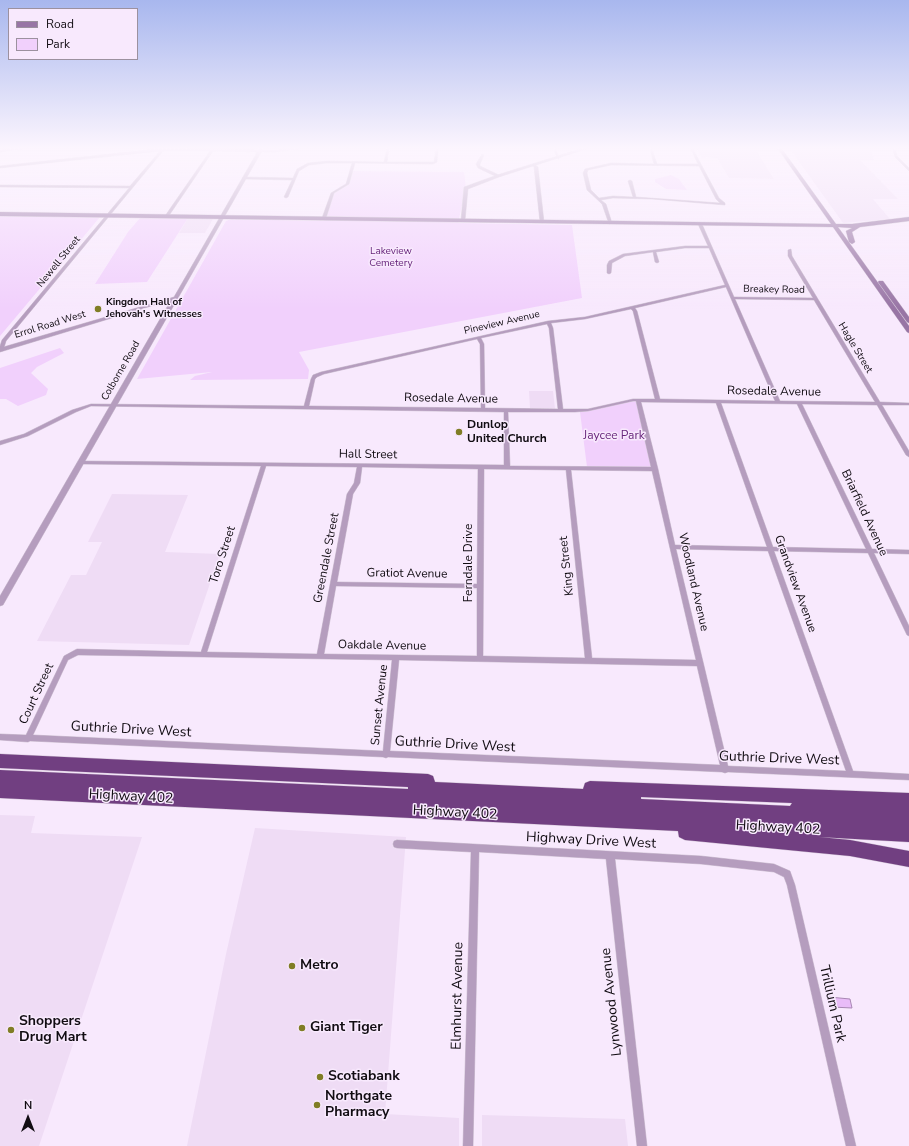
<!DOCTYPE html>
<style>
body{margin:0}
#map{position:relative;width:909px;height:1146px;overflow:hidden;background:#f8e9fd;font-family:"Nunito Sans",sans-serif}
canvas{display:block}
.legend{position:absolute;left:8px;top:8px;width:130px;height:52px;box-sizing:border-box;background:#f8e9fd;border:1px solid #9c919f;margin:0;padding:5px 7px;list-style:none;font-size:12px;color:#110c12}
.legend li{display:flex;align-items:center;gap:8px;height:20px}
.legend b{width:20px;border:1px solid #9c919f}
.north{position:absolute;left:8px;top:1098px;width:40px;height:40px;-webkit-text-stroke:3px #f8e9fd;paint-order:stroke;rotate:0deg;font-size:11px;font-weight:700;line-height:16px;text-align:center;color:#110c12}
.north::after{content:'';display:block;margin:auto;width:14px;height:18px;background:#110c12;clip-path:polygon(50% 0,100% 100%,50% 72%,0 100%)}
</style>
<div id="map">
<canvas width="909" height="1146"></canvas>
<ul class="legend">
<li><b style="height:5px;background:#9875a5"></b>Road</li>
<li><b style="height:11px;background:#f1d0fc"></b>Park</li>
</ul>
<div class="north">N</div>
</div>
<script>
const ctx = document.querySelector('canvas').getContext('2d');
ctx.lineJoin = 'round';
function fillPath(path, color) {
  ctx.fillStyle = color;
  ctx.fill(path, 'evenodd');
}
function poly(rows) {
  const path = new Path2D();
  for (const r of rows) {
    path.moveTo(r[0], r[1]);
    for (let i = 2; i < r.length; i += 2) path.lineTo(r[i], r[i + 1]);
  }
  return path;
}
function stroke(path, color, width, dash) {
  ctx.strokeStyle = color;
  ctx.lineWidth = width;
  ctx.lineCap = dash ? 'butt' : 'round';
  ctx.setLineDash(dash || []);
  ctx.stroke(path);
}
function write(font, color, halo, rows, align = 'center') {
  ctx.font = font + ' "Nunito Sans",sans-serif';
  ctx.lineWidth = 3;
  ctx.setLineDash([]);
  ctx.textBaseline = 'middle';
  ctx.strokeStyle = halo;
  ctx.fillStyle = color;
  for (const [text, x, y, turn = 0] of rows) {
    ctx.save();
    ctx.translate(x, y);
    ctx.rotate((+turn || 0) * Math.PI / 180);
    ctx.textAlign = isNaN(turn) ? turn : align;
    if (halo) ctx.strokeText(text, 0, 0);
    ctx.fillText(text, 0, 0);
    ctx.restore();
  }
}
const built = poly([
 [697,149,755,149,774,179,729,178,717,158,701,157],
 [790,149,871,149,874,160,860,160,898,199,873,199,890,219,843,223],
 [188,218,213,219,205,233,179,233],
 [529,391,553,391,555,409,530,408],
 [112,494,188,495,165,552,220,554,189,645,37,641,71,575,86,575,102,542,88,542],
 [0,815,35,816,31,833,142,837,39,1146,0,1146],
 [255,828,406,837,385,1114,459,1118,459,1146,187,1146,226,954],
 [482,1115,625,1119,628,1146,482,1146]
]);
const green = poly([
 [350,171,464,172,466,188,458,223,572,225,582,298,299,352,309,370,308,379,190,380,195,376,212,372,137,379,226,221,231,219,324,221,332,195,335,190,346,183],
 [671,175,679,179,687,190,666,189,655,182,655,179],
 [0,216,100,217,0,336],
 [140,218,188,218,147,282,95,284,128,232],
 [60,348,64,353,37,367,31,373,48,389,46,395,18,406,6,399,0,399,0,368],
 [630,401,636,401,653,468,587,467,580,412]
]);
const water = poly([
 [829,997,850,999,852,1008,832,1007,829,997]
]);
const minor = poly([
 [12,149,22,149,0,152,0,150,12,149],
 [155,149,275,150,298,149,275,152,213,151,168,217,167,217,165,216,210,151,163,151,6,341,3,351,0,351,0,346,2,340,129,188,0,187,0,185,130,186,160,151,0,168,0,166,155,149],
 [387,149,389,149,387,162,434,162,436,149,438,149,437,162,433,164,355,163,349,184,334,193,326,218,324,219,322,218,331,193,346,184,352,163,327,163,309,165,299,171,288,197,286,198,284,197,292,180,244,179,242,178,244,177,293,178,297,169,308,163,327,161,384,162,387,149],
 [554,149,556,149,559,159,557,158,554,149],
 [650,149,652,149,657,164,698,164,691,149,693,149,719,198,725,203,725,205,652,199,613,198,601,200,606,204,612,223,609,224,602,204,587,190,583,173,585,169,611,163,654,164,650,149],
 [611,165,699,166,716,199,720,203,636,197,632,181,630,180,628,181,633,197,613,196,599,198,591,190,587,173,588,170,611,165],
 [893,149,895,149,897,156,909,168,909,171,895,157,893,149],
 [482,154,484,155,480,164,480,166,499,175,499,177,497,177,478,168,476,164,482,154],
 [534,164,538,167,544,222,542,223,540,222,534,167,532,165,534,164],
 [700,223,702,224,734,297,813,298,788,256,788,250,791,249,792,256,880,402,909,403,909,405,882,405,909,451,909,457,906,455,877,405,802,404,872,549,909,550,909,554,874,553,909,626,909,636,907,635,906,633,868,553,774,551,853,771,909,774,909,780,728,772,725,773,722,772,388,757,386,758,383,757,30,741,28,742,0,740,0,734,26,735,64,656,75,650,77,649,201,652,261,466,81,464,79,463,78,462,79,461,504,465,504,412,91,406,76,412,28,436,0,445,0,441,24,434,72,410,91,404,304,406,311,379,313,375,321,372,548,321,585,317,725,285,709,248,685,248,656,252,659,262,657,263,655,262,653,252,625,256,612,263,611,273,609,274,607,273,607,265,609,261,623,254,685,246,708,246,698,224,700,223],
 [726,287,775,401,660,399,637,311,635,308,726,287],
 [735,299,814,300,875,402,780,401,735,299],
 [631,309,633,311,655,399,633,399,588,409,563,409,553,328,551,323,585,319,631,309],
 [547,324,549,328,558,409,485,408,484,344,481,338,547,324],
 [477,339,480,344,481,408,309,406,315,379,317,377,324,374,477,339],
 [633,401,636,401,651,467,510,466,508,412,575,412,588,411,633,401],
 [641,402,716,403,767,547,675,545,658,469,641,402],
 [721,403,797,404,866,549,773,547,721,403],
 [266,466,357,467,354,483,347,494,317,654,207,652,266,466],
 [362,467,478,469,477,584,337,582,353,494,360,483,362,467],
 [484,469,566,470,585,658,483,656,484,469],
 [571,470,652,471,696,660,592,658,571,470],
 [676,549,768,551,846,771,728,766,676,549],
 [336,586,477,588,477,656,324,654,336,586],
 [78,655,392,660,383,751,33,735,68,660,78,655],
 [399,660,697,666,720,765,390,751,399,660],
 [397,840,701,856,774,864,790,871,795,885,856,1146,846,1146,787,885,784,877,774,872,701,864,615,859,647,1146,637,1146,606,859,479,852,473,1146,463,1146,471,852,397,848,394,847,393,844,394,841,397,840]
]);
const tertiary = poly([
 [259,149,263,149,3,605,0,606,0,596,171,300,0,352,0,348,174,297,259,149],
 [580,149,586,149,499,177,468,189,465,220,463,221,461,220,464,187,497,175,580,149]
]);
const secondary = poly([
 [778,149,782,149,836,224,852,224,909,217,909,221,860,227,852,232,855,242,852,244,849,242,846,231,852,228,838,227,909,326,909,333,907,332,833,227,0,216,0,212,831,224,778,149],
 [879,281,883,281,909,317,909,323,907,322,878,282,879,281]
]);
const motorway = poly([
 [0,754,428,774,433,776,435,782,583,789,585,783,590,781,909,793,909,826,0,784,0,770,408,789,408,787,0,768,0,754],
 [641,797,792,803,790,806,641,799,641,797],
 [0,784,909,826,909,842,819,837,850,840,909,851,909,867,850,856,685,840,679,837,678,831,0,798,0,784]
]);
const markers = [
 [98,309,4,"#807d25"],
 [459,432,4,"#807d25"],
 [292,966,4,"#807d25"],
 [302,1028,4,"#807d25"],
 [11,1030,4,"#807d25"],
 [320,1077,4,"#807d25"],
 [317,1105,4,"#807d25"]
];
const farParknames = [
 ["Lakeview",391,252],
 ["Cemetery",391,264]
];
const farStreetnames = [
 ["Newell Street",59,262,-51],
 ["Breakey Road",774,290,1],
 ["Pineview Avenue",502,323,-13],
 ["Errol Road West",50,325,-17],
 ["Hagle Street",855,348,59],
 ["Colborne Road",121,371,-60]
];
const farPoinames = [
 ["Kingdom Hall of",106,303],
 ["Jehovah's Witnesses",106,315]
];
const streetNames = [
 ["Rosedale Avenue",774,392,1],
 ["Rosedale Avenue",451,399,1],
 ["Hall Street",368,455,1],
 ["Briarfield Avenue",864,513,65],
 ["Toro Street",223,555,-72],
 ["Greendale Street",327,558,-79],
 ["Ferndale Drive",469,563,-90],
 ["King Street",567,566,-96],
 ["Gratiot Avenue",407,574,1],
 ["Woodland Avenue",693,582,77],
 ["Grandview Avenue",795,584,70],
 ["Oakdale Avenue",382,646,1],
 ["Court Street",37,694,-65],
 ["Sunset Avenue",380,705,-84]
];
const poiNames = [
 ["Dunlop",467,425],
 ["United Church",467,439]
];
const parkNames = [
 ["Jaycee Park",614,436]
];
const nearStreetnames = [
 ["Guthrie Drive West",131,730,3],
 ["Guthrie Drive West",455,745,3],
 ["Guthrie Drive West",779,759,2],
 ["Highway 402",131,797,3],
 ["Highway 402",455,813,3],
 ["Highway 402",778,828,3],
 ["Highway Drive West",591,841,3],
 ["Elmhurst Avenue",458,996,-89],
 ["Lynwood Avenue",612,1002,-96],
 ["Trillium Park",832,1004,77]
];
const nearPoinames = [
 ["Metro",300,966],
 ["Shoppers",19,1022],
 ["Drug Mart",19,1038],
 ["Giant Tiger",310,1028],
 ["Scotiabank",328,1077],
 ["Northgate",325,1097],
 ["Pharmacy",325,1113]
];
fillPath(built, '#efdcf5');
fillPath(green, '#f1d0fc');
fillPath(water, '#e9bcf8');
stroke(water, '#a887b3', 1);
stroke(minor, '#d3c6d7', 1);
stroke(tertiary, '#d3c6d7', 1);
stroke(secondary, '#d3c6d7', 1);
stroke(motorway, '#d3c6d7', 1);
fillPath(minor, '#b59dbe');
fillPath(tertiary, '#b59dbe');
fillPath(secondary, '#9875a5');
fillPath(motorway, '#713f81');
const sky = ctx.createLinearGradient(0, 0, 0, 309);
sky.addColorStop(0, '#a8b7ee');
sky.addColorStop(0.48, '#fcf5fe');
sky.addColorStop(1, '#fcf5fe00');
ctx.fillStyle = sky;
ctx.fillRect(0, 0, 909, 309);
for (const [x, y, r, color] of markers) {
  const dot = new Path2D();
  dot.arc(x, y, r, 0, 2 * Math.PI);
  ctx.fillStyle = color;
  ctx.fill(dot);
  stroke(dot, '#f8e9fd', 1.5);
}
write('10px', '#67257b', '#f8e9fd', farParknames);
write('10px', '#110c12', '#f8e9fd', farStreetnames);
write('bold 10px', '#110c12', '#f8e9fd', farPoinames, 'left');
write('12px', '#110c12', '#f8e9fd', streetNames);
write('bold 12px', '#110c12', '#f8e9fd', poiNames, 'left');
write('12px', '#67257b', '#f8e9fd', parkNames);
write('14px', '#110c12', '#f8e9fd', nearStreetnames);
write('bold 14px', '#110c12', '#f8e9fd', nearPoinames, 'left');
</script>
